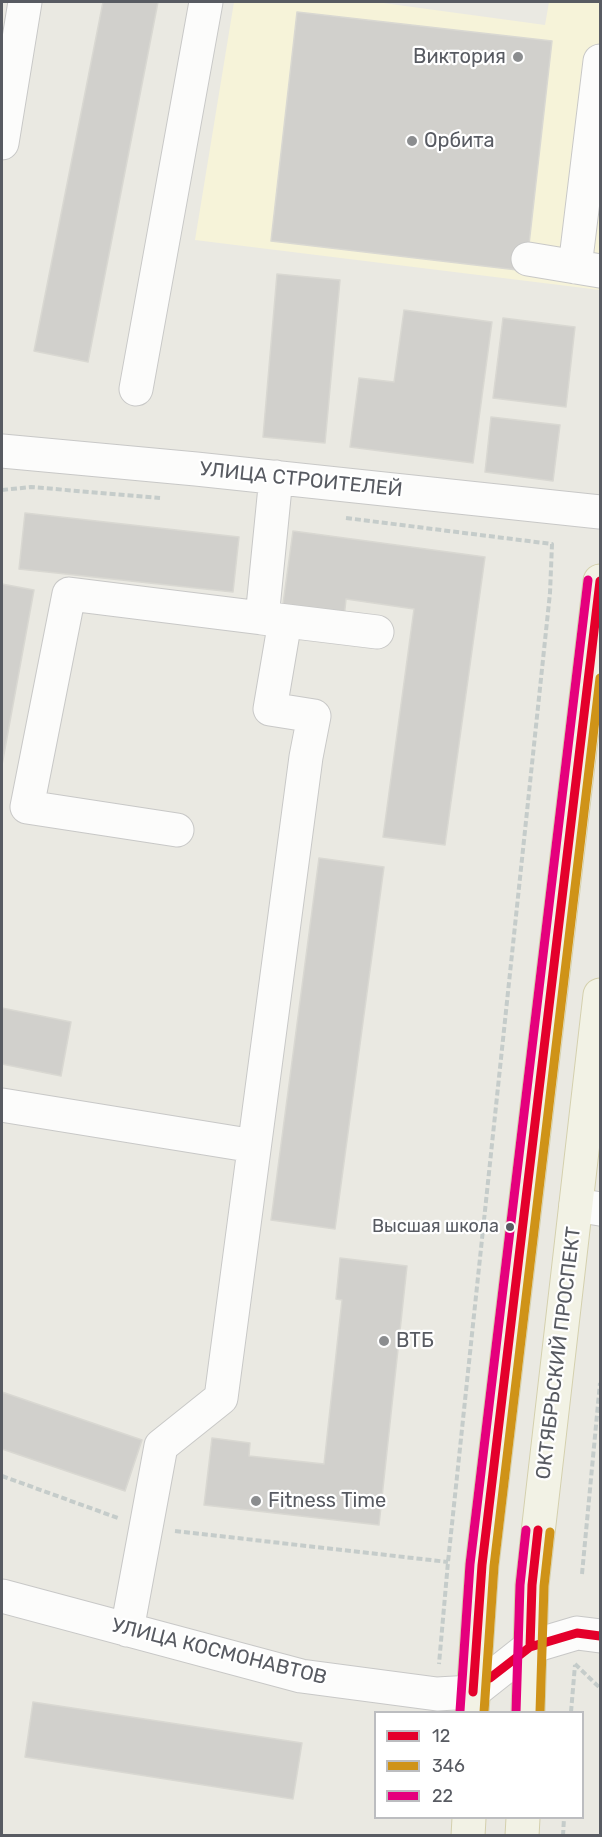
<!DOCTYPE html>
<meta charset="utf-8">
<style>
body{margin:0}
#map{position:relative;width:602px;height:1837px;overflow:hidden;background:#eae9e2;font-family:Rubik,sans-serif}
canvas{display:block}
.frame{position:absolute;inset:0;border:3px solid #585b62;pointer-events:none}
.legend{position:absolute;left:374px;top:1711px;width:210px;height:108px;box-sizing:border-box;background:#fff;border:2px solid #bcbdc0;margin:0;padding:8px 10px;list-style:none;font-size:18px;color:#585b62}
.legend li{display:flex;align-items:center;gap:12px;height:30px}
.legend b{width:30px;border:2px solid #bcbdc0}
</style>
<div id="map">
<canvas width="602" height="1837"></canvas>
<div class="frame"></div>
<ul class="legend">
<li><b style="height:8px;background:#e4002b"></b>12</li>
<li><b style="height:8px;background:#cf9318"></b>346</li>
<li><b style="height:8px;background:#e5007d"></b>22</li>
</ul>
</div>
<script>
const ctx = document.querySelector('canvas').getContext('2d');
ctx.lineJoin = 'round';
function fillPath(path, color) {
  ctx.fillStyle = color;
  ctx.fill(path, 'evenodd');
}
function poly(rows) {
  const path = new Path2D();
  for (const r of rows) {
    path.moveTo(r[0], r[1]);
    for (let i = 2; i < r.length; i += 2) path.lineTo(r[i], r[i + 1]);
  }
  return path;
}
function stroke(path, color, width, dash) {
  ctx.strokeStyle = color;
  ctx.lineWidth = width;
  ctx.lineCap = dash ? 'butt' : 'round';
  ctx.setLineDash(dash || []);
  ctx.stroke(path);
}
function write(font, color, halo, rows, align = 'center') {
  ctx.font = font + ' Rubik,sans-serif';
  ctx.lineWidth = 4.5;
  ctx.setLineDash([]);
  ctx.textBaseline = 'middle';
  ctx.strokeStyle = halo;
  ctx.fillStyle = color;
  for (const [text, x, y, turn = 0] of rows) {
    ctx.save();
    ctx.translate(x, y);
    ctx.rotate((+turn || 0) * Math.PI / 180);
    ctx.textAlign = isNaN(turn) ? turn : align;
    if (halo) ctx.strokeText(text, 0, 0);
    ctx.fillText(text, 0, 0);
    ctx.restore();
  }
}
const commercial = poly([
 [234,2,376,2,545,25,549,2,600,2,600,290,195,240]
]);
const building = poly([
 [103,2,158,2,88,362,34,351,103,2],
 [297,12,552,41,526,271,271,241,297,12],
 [277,274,340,280,325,443,263,437,277,274],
 [404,310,492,322,473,463,350,447,359,378,394,382,404,310],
 [503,318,575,327,566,407,493,398,503,318],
 [491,417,560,425,553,481,485,472,491,417],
 [25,513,239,537,233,592,19,569,25,513],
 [293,531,485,557,445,845,383,837,414,609,346,599,344,619,282,611,293,531],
 [2,584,34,590,2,765,2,584],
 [319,858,384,867,335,1229,271,1220,319,858],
 [2,1008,71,1022,61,1076,2,1064,2,1008],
 [340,1258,407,1266,379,1525,204,1505,212,1438,250,1443,249,1456,324,1464,342,1300,336,1299,340,1258],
 [2,1392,142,1440,125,1491,2,1449,2,1392],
 [33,1702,302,1743,293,1799,25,1757,33,1702]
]);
const path = poly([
 [2,490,31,487,160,498],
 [346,518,552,544,550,593,448,1562,439,1664],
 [2,1476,118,1518],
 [175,1531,448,1562],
 [582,1574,600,1383],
 [575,1664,600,1688],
 [571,1712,575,1665],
 [563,1836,564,1818]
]);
const minor = poly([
 [2,143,25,2],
 [528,259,600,271],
 [575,267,600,61],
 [136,389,206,2],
 [2,451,196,469,600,512],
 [276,477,262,618,377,632],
 [177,830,27,807,69,594,262,618],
 [2,1105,254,1146],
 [576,1205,600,1209],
 [2,1596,301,1676,437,1694,473,1692,530,1647,577,1633,600,1636],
 [127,1630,161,1446,221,1398,306,757,314,716,270,709,285,621]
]);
const major = poly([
 [472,1712,482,1565,600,581],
 [528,1712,532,1585,600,995],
 [468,1836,469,1818],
 [522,1836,523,1818]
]);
const bus1 = poly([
 [530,1647,532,1585,538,1530],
 [490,1678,530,1647,577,1633,600,1636],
 [473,1692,482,1565,600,581]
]);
const bus2 = poly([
 [484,1712,494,1566,600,678],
 [540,1712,544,1586,550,1532]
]);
const bus3 = poly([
 [460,1711,470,1564,588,580],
 [516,1712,520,1585,526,1530]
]);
const markers = [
 [518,57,6,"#8b8d8f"],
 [412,141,6,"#8b8d8f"],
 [510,1227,5,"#585b62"],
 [384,1341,6,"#8b8d8f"],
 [256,1501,6,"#8b8d8f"]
];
const busNames = [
 ["Высшая школа",499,1227]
];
const poiNames = [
 ["Виктория",506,57,"right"],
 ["Орбита",424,141],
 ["ВТБ",396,1341],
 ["Fitness Time",268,1501]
];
const streetNames = [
 ["УЛИЦА СТРОИТЕЛЕЙ",301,480,6],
 ["ОКТЯБРЬСКИЙ ПРОСПЕКТ",559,1353,-83],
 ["УЛИЦА КОСМОНАВТОВ",219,1652,14]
];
fillPath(commercial, '#f6f3d9');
fillPath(building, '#d1d0cc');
stroke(building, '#d9d8d2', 1.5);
stroke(minor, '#c8c8c7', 35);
stroke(major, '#d4d0ad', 35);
stroke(path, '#c5ccca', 4, [6, 3]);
stroke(minor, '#fcfcfb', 33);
stroke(major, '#f2f2e5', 33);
stroke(bus1, '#e4002b', 9);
stroke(bus2, '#cf9318', 9);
stroke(bus3, '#e5007d', 9);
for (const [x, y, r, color] of markers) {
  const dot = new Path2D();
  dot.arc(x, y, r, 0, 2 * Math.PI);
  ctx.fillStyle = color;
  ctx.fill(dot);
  stroke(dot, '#fff', 2);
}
write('18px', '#585b62', '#fff', busNames, 'right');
write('20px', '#585b62', '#fff', poiNames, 'left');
write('20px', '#585b62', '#fff', streetNames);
</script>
